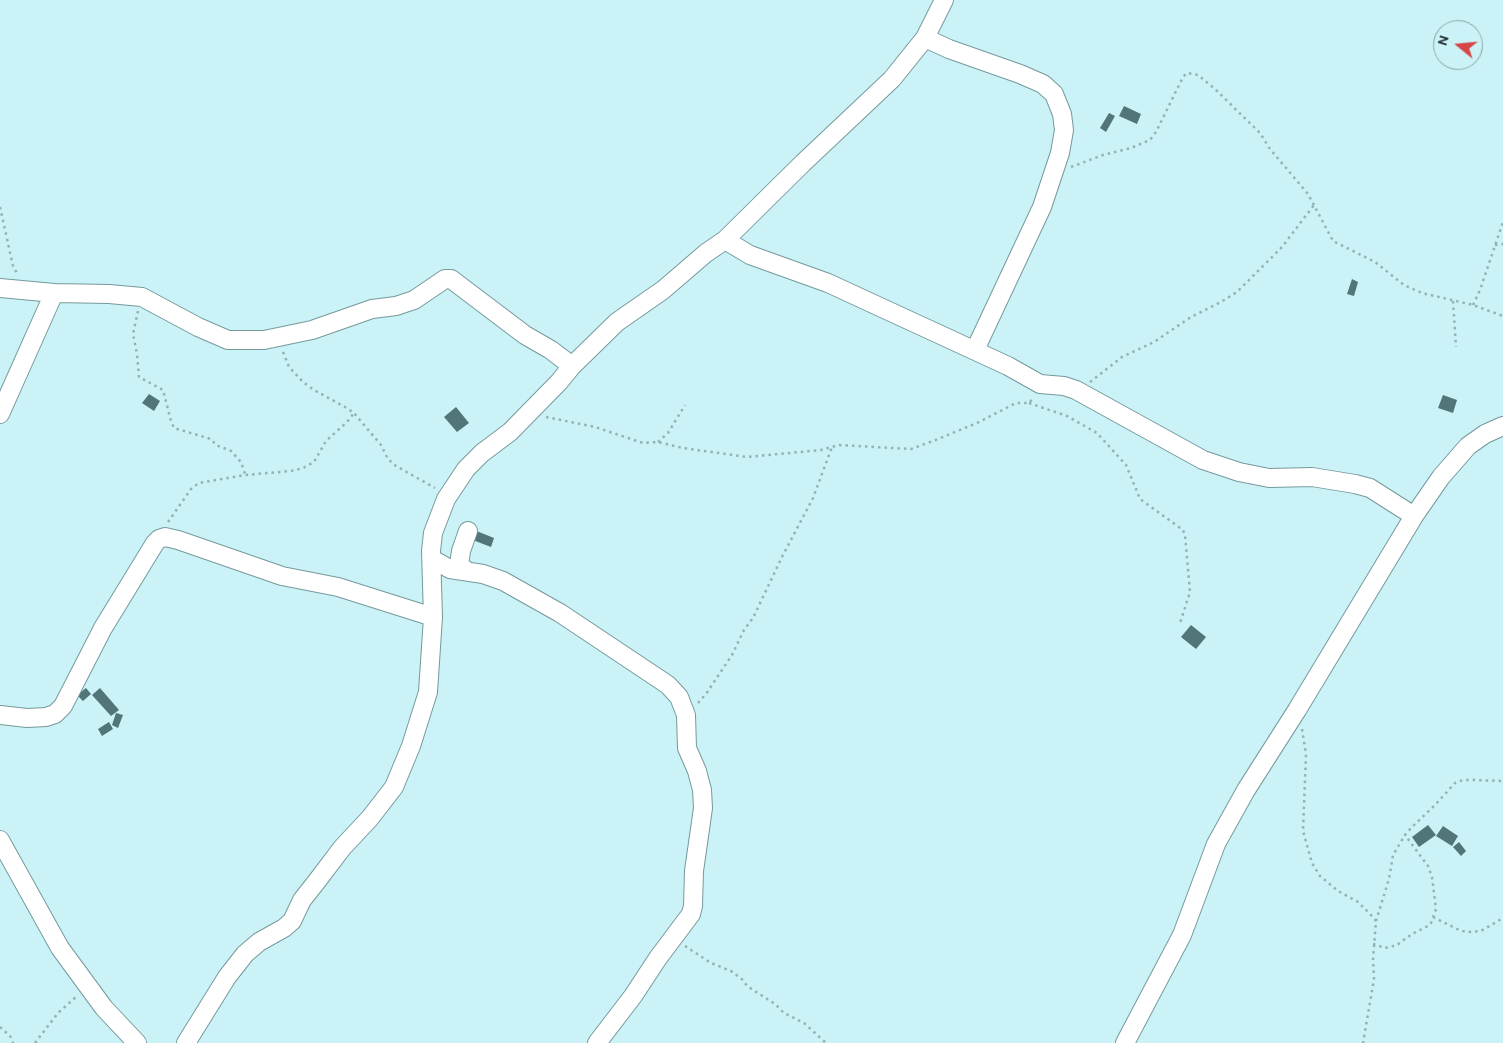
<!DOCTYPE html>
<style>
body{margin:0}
#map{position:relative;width:1503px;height:1043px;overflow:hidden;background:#cbf2f6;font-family:Overpass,sans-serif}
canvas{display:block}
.north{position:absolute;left:1433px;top:20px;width:50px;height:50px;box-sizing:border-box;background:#cbf2f6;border:1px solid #88a5a8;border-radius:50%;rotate:287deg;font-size:14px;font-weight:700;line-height:20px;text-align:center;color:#233234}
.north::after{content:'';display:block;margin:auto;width:18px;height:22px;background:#d64649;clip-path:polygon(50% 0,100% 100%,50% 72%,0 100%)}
</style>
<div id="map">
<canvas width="1503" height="1043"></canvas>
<div class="north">N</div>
</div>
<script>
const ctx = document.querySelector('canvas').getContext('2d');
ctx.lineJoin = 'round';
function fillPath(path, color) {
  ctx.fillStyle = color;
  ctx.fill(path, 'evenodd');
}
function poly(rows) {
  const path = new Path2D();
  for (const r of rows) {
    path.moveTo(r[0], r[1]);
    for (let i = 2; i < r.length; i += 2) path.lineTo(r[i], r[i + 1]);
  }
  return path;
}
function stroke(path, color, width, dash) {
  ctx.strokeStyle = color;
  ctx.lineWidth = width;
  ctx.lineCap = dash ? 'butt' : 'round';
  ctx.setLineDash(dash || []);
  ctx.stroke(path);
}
const building = poly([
 [1124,106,1141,114,1137,124,1119,116],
 [1109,113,1115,116,1106,132,1100,128],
 [1352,279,1358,282,1354,296,1347,294],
 [149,394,160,401,154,411,142,403],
 [1443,395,1457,400,1453,413,1438,408],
 [456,407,469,423,457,432,444,417],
 [474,530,494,538,491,547,470,539],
 [1191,625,1206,637,1196,649,1181,637],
 [86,688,91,694,83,701,77,695],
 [100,688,119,710,111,716,92,695],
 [116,713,123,715,118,728,112,725],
 [109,722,113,729,102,736,98,729],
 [1428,825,1436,835,1419,847,1412,837],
 [1443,826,1458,836,1452,846,1436,836],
 [1459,842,1466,851,1461,856,1453,847]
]);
const path = poly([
 [1071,167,1103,155,1131,148,1150,140,1156,132,1183,77,1187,73,1198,75,1215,89,1260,133,1270,149,1308,194,1333,241,1375,262,1404,285,1422,293,1473,305,1503,316],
 [0,207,13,266,18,275],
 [1495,245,1503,244],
 [1453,301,1456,347],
 [1473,305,1480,290,1503,222],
 [138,311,133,334,137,354,139,377,163,390,171,421,174,428,211,439,216,445,231,451,241,462,245,474],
 [283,352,289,367,303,382,314,390,345,407,354,413,381,445,388,459,396,466,435,488],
 [1090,382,1122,357,1154,342,1191,317,1221,302,1237,292,1282,247,1314,205],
 [1029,403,1067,416,1097,433,1126,465,1140,499,1183,530,1185,535,1190,592,1180,623],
 [546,417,595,427,643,443,658,442,683,448,747,457,821,450,839,445,911,449,933,441,977,423,1016,403,1029,403,1034,397],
 [658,442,668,433,685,405],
 [168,522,191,489,199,483,245,475,291,471,303,468,314,462,326,441,347,422,354,413],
 [698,703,706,694,732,655,744,630,753,618,782,557,813,498,832,447],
 [1302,729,1306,754,1303,831,1312,863,1320,876,1338,891,1358,902,1370,914,1376,921,1373,959,1374,979,1363,1043],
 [1433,917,1461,931,1471,932,1481,931,1503,918],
 [1376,921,1389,879,1393,855,1405,835,1412,827,1435,805,1455,783,1463,780,1475,780,1503,781],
 [1373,944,1385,948,1397,945,1412,934,1428,926,1431,923,1436,909,1432,877,1428,866,1405,835],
 [685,946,711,963,731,971,743,980,747,986,775,1004,784,1013,804,1023,826,1043],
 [0,1027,10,1036,13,1043],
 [35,1043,58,1013,77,996]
]);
const minor = poly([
 [925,38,949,49,1020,74,1043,84,1054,94,1062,114,1064,130,1060,153,1042,207,975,350],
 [725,240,750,255,828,283,1008,366,1040,384,1064,386,1076,390,1203,460,1239,472,1269,478,1312,477,1355,484,1370,488,1414,516],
 [0,288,54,293,109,294,142,297,198,327,228,340,264,340,312,330,372,309,396,306,414,300,445,279,451,279,525,335,551,350,572,366],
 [0,414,54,293],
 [432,559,450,569,483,574,503,581,560,613,668,685,679,697,686,715,687,748,697,771,702,790,703,808,694,871,693,906,691,914,658,958,633,996,597,1043],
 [466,570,459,566,461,551,468,531],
 [0,715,27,718,46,717,55,714,63,706,103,628,155,543,159,539,165,537,178,540,282,576,338,587,433,617],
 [0,840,60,948,104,1008,137,1043],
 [186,1043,227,977,245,954,259,942,284,928,292,921,302,900,317,881,342,848,370,818,394,787,411,746,428,692,433,617,431,551,433,533,446,499,466,469,482,453,510,432,559,382,572,366,617,322,663,290,706,253,725,240,803,163,892,79,925,38,944,0],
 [1125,1043,1182,935,1216,844,1246,790,1297,710,1414,516,1441,477,1468,446,1485,434,1503,426]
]);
fillPath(building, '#517579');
stroke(minor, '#759a9d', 20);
stroke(path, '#93b2b6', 2.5, [2.5, 4]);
stroke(minor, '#fff', 18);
</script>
